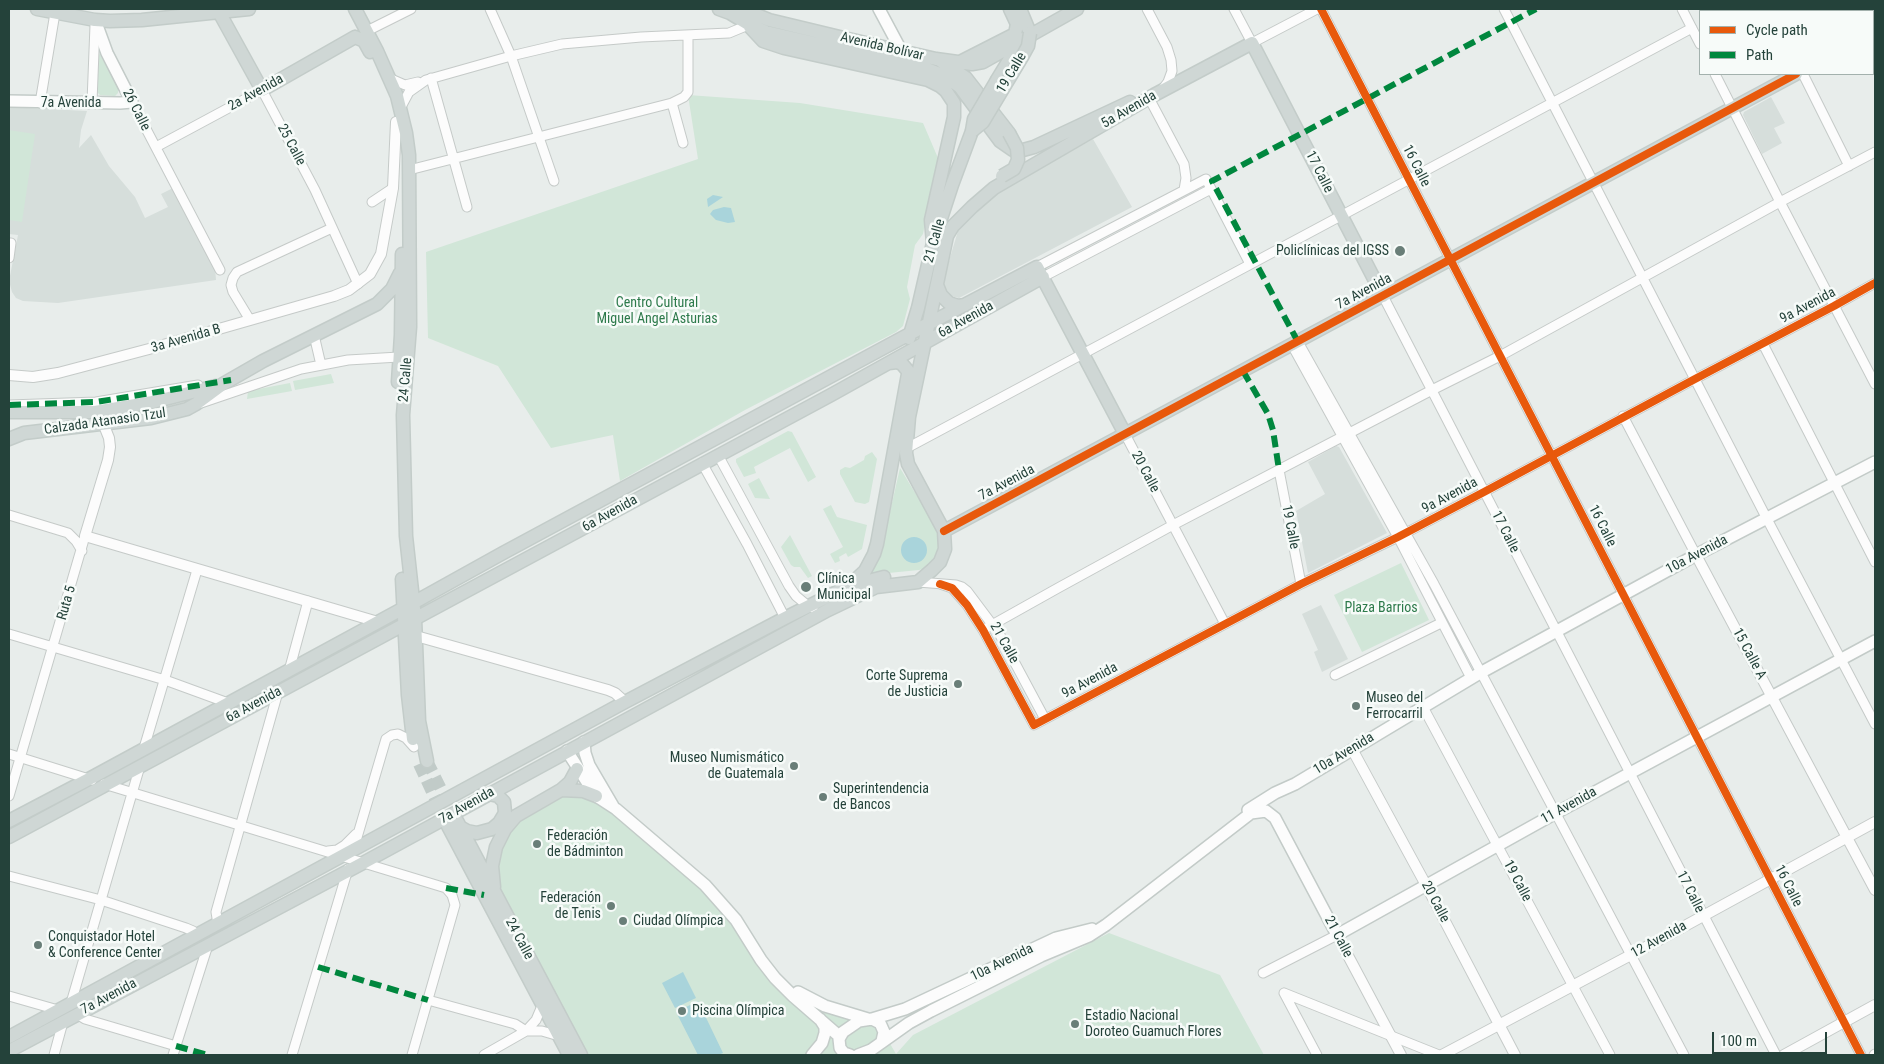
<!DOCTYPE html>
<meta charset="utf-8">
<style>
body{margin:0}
#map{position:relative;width:1884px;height:1064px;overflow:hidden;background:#e8edeb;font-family:"Roboto Condensed",sans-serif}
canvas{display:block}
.frame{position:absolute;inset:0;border:10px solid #24423a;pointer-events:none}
.legend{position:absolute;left:1699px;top:10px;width:175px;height:65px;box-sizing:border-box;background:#f7fbf9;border:1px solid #a3b1ad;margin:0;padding:6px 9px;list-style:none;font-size:15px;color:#24423a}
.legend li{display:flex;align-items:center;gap:10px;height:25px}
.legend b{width:25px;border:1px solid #a3b1ad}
.scale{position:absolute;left:1712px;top:1032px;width:115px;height:22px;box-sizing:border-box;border:2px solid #24423a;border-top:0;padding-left:6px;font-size:15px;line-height:18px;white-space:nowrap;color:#24423a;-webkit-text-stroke:4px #f7fbf9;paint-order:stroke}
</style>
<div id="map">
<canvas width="1884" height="1064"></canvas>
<div class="frame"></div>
<ul class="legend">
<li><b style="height:6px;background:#e8590c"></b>Cycle path</li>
<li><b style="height:6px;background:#00873e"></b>Path</li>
</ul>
<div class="scale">100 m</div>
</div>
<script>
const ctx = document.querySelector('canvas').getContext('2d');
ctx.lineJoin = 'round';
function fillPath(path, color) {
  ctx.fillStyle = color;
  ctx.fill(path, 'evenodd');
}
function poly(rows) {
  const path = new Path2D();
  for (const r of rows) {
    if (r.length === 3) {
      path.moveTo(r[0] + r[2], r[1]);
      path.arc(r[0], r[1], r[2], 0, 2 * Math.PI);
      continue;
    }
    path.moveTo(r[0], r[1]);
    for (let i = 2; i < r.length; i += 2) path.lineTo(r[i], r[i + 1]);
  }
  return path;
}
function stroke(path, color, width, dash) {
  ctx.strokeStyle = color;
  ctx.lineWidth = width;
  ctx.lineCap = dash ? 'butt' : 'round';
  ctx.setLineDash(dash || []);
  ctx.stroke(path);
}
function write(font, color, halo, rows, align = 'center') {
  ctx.font = font + ' "Roboto Condensed",sans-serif';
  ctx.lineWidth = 5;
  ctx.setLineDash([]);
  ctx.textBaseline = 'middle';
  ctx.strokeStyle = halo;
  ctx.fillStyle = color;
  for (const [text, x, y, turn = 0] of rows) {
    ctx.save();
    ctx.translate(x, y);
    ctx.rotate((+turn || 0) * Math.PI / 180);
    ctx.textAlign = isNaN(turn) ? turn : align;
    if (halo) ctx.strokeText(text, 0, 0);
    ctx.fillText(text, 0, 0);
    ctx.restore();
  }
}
const built = poly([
 [1771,97,1785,123,1774,128,1782,143,1762,154,1743,115,1744,112],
 [9,107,87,111,81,130,79,148,91,135,109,166,135,197,145,218,168,207,161,194,173,188,215,268,216,280,58,303,23,301,16,298,12,292,9,281,18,235,9,234],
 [1093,139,1132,207,959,298,946,295,943,281,958,231,984,200],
 [1336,446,1339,447,1387,533,1308,573,1296,511,1325,494,1308,462],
 [1321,605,1348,659,1322,672,1314,652,1318,650,1302,614]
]);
const green = poly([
 [98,51,118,87,118,93,115,96,100,95,97,92],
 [688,95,800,103,923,123,938,158,923,234,915,245,907,287,910,299,903,326,896,332,745,410,620,481,613,435,551,448,498,366,428,338,426,252,698,159],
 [9,130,35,134,22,222,9,220],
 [331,374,334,383,295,390,293,381],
 [290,383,292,391,247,399,248,391],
 [788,431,792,432,816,477,808,482,790,448,754,467,756,473,744,477,736,462,736,459],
 [872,452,877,459,869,502,865,504,855,502,840,474,840,470,845,467,850,468,864,460,865,456],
 [900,468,937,529,939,535,939,554,926,568,919,570,868,575,881,551],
 [759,478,770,499,755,498,748,484],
 [831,505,837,517,867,525,862,549,848,557,846,553,839,557,840,561,835,563,830,554,843,547,823,509],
 [790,535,812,576,808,578,800,567,794,567,791,565,781,547],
 [1401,563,1429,620,1362,652,1334,595],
 [568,793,602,803,703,889,813,1017,833,1007,874,1016,896,1054,913,1035,1109,933,1220,975,1264,1055,585,1055,498,894,496,874,502,842,526,812]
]);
const water = poly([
 [713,195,723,197,708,207,707,199],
 [724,207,731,208,735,222,728,223,716,220,710,214,713,210],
 [914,550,13],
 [683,972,696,998,675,1008,662,983],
 [698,1001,723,1053,718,1055,698,1055,676,1012]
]);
const primaryTunnel = poly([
 [427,761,457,821],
 [419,764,448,826]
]);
const minor = poly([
 [490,9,511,56,554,181],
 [1147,9,1167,47,1171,60,1172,71,1168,82,1162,90],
 [1234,9,1252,43,1317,9],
 [1321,9,1861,1055],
 [1504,9,1767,519,1875,724],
 [1682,9,1700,44],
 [367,31,411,9],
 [1715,74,1780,202,1875,384],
 [1803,74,1849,166],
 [389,78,405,85,418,82],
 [431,78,467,207],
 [1149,98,1184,164,1186,178,1184,190],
 [92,102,95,25],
 [132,102,220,270],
 [40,103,55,13],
 [672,103,683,143],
 [401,107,409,92,426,80,511,56,562,44,641,37,729,33,753,23],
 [156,147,262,90,315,190,358,284],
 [409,170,672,103,684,97,688,92,688,35],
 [372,202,393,188],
 [9,243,11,243,9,258],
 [1037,267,1206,179,1250,264],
 [1043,277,1211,189],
 [1383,296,1776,1055],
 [250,320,233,292,231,285,233,278,237,272,332,228],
 [314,335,321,365],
 [1298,342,1434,584,1684,1055],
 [1763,344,1875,562],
 [1292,345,1398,537,1471,678],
 [201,403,301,369,348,360,399,357],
 [9,405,96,402,198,385],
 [1623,416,1696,555],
 [1125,434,1225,624],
 [907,448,1692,28],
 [718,455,789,586,796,596,808,606,813,608],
 [702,463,747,544,785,618],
 [1279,470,1301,584],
 [9,515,68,533,76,541,82,551],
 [918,582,956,585,962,587,967,591,1000,635,1045,719],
 [940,584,952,588,967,605,983,630,1034,725,1301,584,1398,537,1484,492,1695,379,1834,306,1875,283],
 [983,630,1058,588,1173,525,1432,390,1500,356,1780,202,1875,152],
 [9,634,165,680,228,703],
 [289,671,308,601],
 [1335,675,1441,623],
 [1423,707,1610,1055],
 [144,748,197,570],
 [9,754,92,780],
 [104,784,446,888,452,895,455,905,412,1055],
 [9,796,85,536],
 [328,851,337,850,345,845,356,834],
 [353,851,386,739,392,735,398,734,406,738,414,747],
 [9,876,101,900,186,928,193,931,195,936],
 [218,924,216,912,278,692],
 [1263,973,1337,935],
 [1284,993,1439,1055],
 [1284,993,1317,1055],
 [9,996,58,1010],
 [428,1000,515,1024,526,1031],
 [71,1003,140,766],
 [77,1014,85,1019,176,1046],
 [526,1031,542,1031,559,1036],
 [54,1055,63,1022],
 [173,1055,208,945],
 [292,1055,348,869],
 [484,1055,526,1031,536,1020,542,1006],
 [1874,1055,1875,1054]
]);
const tertiary = poly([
 [1861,9,1862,11],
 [9,375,33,377,58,373,149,349,334,296,349,290,370,274,381,254,393,188,396,122],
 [101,418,109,438,110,447,108,460,85,536,378,622],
 [1696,555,1875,890],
 [416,636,608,690,615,693,625,702],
 [1352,749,1426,885,1515,1055],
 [1337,935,1401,1055],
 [1442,1055,1661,939,1875,822],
 [1784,1055,1875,1005]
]);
const secondary = poly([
 [879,9,902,52],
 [9,101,120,103,132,102,107,53,95,20],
 [584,742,585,753,589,765,613,806],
 [567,751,596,796,616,809,705,885,736,920,761,960,775,978,793,996,839,1036],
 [1248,810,1275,793,1295,784,1480,673,1696,555,1875,462],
 [798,992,825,1006,868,1019],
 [872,1019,905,1009,1056,938,1092,929],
 [812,1055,822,1043,825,1033,825,1027,820,1019],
 [850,1055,844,1053,840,1048,839,1039,843,1032,859,1021,872,1019,880,1023,884,1032,882,1041],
 [858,1055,871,1050,909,1023,931,1011,1041,956,1089,936,1106,925,1251,813,1266,811,1275,818,1337,935,1556,813,1875,641]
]);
const primary = poly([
 [37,9,95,20,110,21,142,20,249,9],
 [355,9,377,51,397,96,406,133,409,155,410,327,403,415,406,536,415,618,419,721,427,761],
 [719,9,730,13,748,24,766,32,927,69,945,76,960,87,1000,141,1013,150,1023,150,1034,147,1130,102],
 [742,9,769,20,848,39,936,59,972,64,983,62,1077,9],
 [1020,9,1030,33],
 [219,12,262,90,355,37],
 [750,27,763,41,784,48,928,80,940,86,946,91,954,103,954,117,931,220,933,243],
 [1873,32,1875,31],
 [355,37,364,41,370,52],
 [941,61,966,78,1009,133],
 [960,62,1015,34,1017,24,1010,9],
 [997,80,1019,44],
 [937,285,941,295,949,303,958,306,965,305],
 [909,338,918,308,933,243,952,185,972,131],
 [398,382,401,335,402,254],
 [9,412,95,412,153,402,216,386],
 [9,439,24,433,151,418,187,409,196,404,223,384,263,361,377,304,392,289,400,273],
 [944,531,1796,74],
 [402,579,408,695,413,739],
 [851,584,865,571,874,554,877,544,908,374,908,371,902,364,897,362,889,363],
 [561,790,570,782,577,769],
 [9,821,89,779,413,603,503,553,928,324,1037,267,1125,434],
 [457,821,581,1055],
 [448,826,569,1055],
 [460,827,467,831,477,833,492,829,499,823,505,813,504,802,498,796,489,794],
 [9,837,831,395,1043,277],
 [494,887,492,866,496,847,505,829,516,816,561,790,583,791,596,796],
 [9,1037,625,702,785,618,849,586,884,577],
 [9,1051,363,863,828,610,876,587,918,582,932,570,940,562,945,549,944,531,908,464,906,453,909,417,947,236,953,226,972,207,994,188,1154,95,1252,43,1383,296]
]);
const primaryBridge = poly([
 [972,131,983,122,1022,57,1028,46,1030,33],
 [972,131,974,119,997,80],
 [1002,176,1014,169,1018,160,1017,148,1009,133]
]);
const quiet = poly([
 [1298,342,1212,181,1536,9],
 [1243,371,1268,414,1273,430,1279,470],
 [9,405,96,402,231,380],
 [446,888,484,895],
 [318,967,428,1000],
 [176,1046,208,1055]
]);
const cycleway = poly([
 [1321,9,1861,1055],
 [944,531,1796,74],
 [940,584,952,588,967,605,983,630,1034,725,1301,584,1398,537,1484,492,1695,379,1834,306,1875,283]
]);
const markers = [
 [1400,251,6,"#697e78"],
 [806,587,6,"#697e78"],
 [958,684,5,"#697e78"],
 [1356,706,5,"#697e78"],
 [794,766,5,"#697e78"],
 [823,797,5,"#697e78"],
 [537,844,5,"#697e78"],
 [611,906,5,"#697e78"],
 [623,921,5,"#697e78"],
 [38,945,5,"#697e78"],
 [682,1011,5,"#697e78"],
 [1075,1024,5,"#697e78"]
];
const streetNames = [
 ["Avenida Bolívar",882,47,13],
 ["19 Calle",1012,73,-59],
 ["2a Avenida",256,93,-29],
 ["7a Avenida",71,103],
 ["26 Calle",136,110,63],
 ["5a Avenida",1129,110,-30],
 ["25 Calle",291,145,62],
 ["16 Calle",1416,166,63],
 ["17 Calle",1319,172,63],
 ["21 Calle",935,241,-74],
 ["7a Avenida",1364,292,-28],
 ["9a Avenida",1808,306,-28],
 ["6a Avenida",966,320,-29],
 ["3a Avenida B",186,339,-16],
 ["24 Calle",406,380,-85],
 ["Calzada Atanasio Tzul",105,422,-8],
 ["20 Calle",1145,472,62],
 ["7a Avenida",1007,483,-28],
 ["9a Avenida",1450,496,-28],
 ["6a Avenida",610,514,-29],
 ["16 Calle",1602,526,63],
 ["19 Calle",1290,527,79],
 ["17 Calle",1505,532,63],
 ["10a Avenida",1697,555,-28],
 ["Ruta 5",67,603,-74],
 ["21 Calle",1004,643,61],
 ["15 Calle A",1749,654,62],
 ["9a Avenida",1090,681,-28],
 ["6a Avenida",254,705,-28],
 ["10a Avenida",1344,754,-31],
 ["7a Avenida",467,806,-29],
 ["11 Avenida",1569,806,-29],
 ["19 Calle",1517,881,62],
 ["16 Calle",1788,886,63],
 ["17 Calle",1690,892,63],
 ["20 Calle",1435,902,62],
 ["21 Calle",1338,937,62],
 ["24 Calle",519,939,62],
 ["12 Avenida",1659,940,-29],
 ["10a Avenida",1002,963,-26],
 ["7a Avenida",109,997,-28]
];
const poiNames = [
 ["Policlínicas del IGSS",1389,251,"right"],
 ["Clínica",817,579],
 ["Municipal",817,595],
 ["Corte Suprema",948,676,"right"],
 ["de Justicia",948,692,"right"],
 ["Museo del",1366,698],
 ["Ferrocarril",1366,714],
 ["Museo Numismático",784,758,"right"],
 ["de Guatemala",784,774,"right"],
 ["Superintendencia",833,789],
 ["de Bancos",833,805],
 ["Federación",547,836],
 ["de Bádminton",547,852],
 ["Federación",601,898,"right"],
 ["de Tenis",601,914,"right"],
 ["Ciudad Olímpica",633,921],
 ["Conquistador Hotel",48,937],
 ["& Conference Center",48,953],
 ["Piscina Olímpica",692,1011],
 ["Estadio Nacional",1085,1016],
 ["Doroteo Guamuch Flores",1085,1032]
];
const parkNames = [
 ["Centro Cultural",657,303],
 ["Miguel Angel Asturias",657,319],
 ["Plaza Barrios",1381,608]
];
fillPath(built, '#d6dedb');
fillPath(green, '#d1e6d8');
fillPath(water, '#a9d4db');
stroke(primaryTunnel, '#c1cbc8', 12, [12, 6]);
stroke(minor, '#c5cac8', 11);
stroke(tertiary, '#c5cac8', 12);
stroke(secondary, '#c3cbc8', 14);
stroke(primary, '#c3ccc9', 15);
stroke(minor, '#fcfcfc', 9);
stroke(tertiary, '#fcfcfc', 10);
stroke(secondary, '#fcfcfc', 11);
stroke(primary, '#cfd7d5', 12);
stroke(primaryBridge, '#c3ccc9', 15, []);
stroke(primaryBridge, '#cfd7d5', 12);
stroke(quiet, '#00873e', 6, [12, 6]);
stroke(cycleway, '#e8590c', 8);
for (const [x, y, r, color] of markers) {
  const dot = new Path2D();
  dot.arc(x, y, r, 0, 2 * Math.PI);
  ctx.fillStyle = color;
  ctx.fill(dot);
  stroke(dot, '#f7fbf9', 2);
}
write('14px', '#24423a', '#f7fbf9', streetNames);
write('14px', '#24423a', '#f7fbf9', poiNames, 'left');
write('14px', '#2d7a4b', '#f7fbf9', parkNames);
</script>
